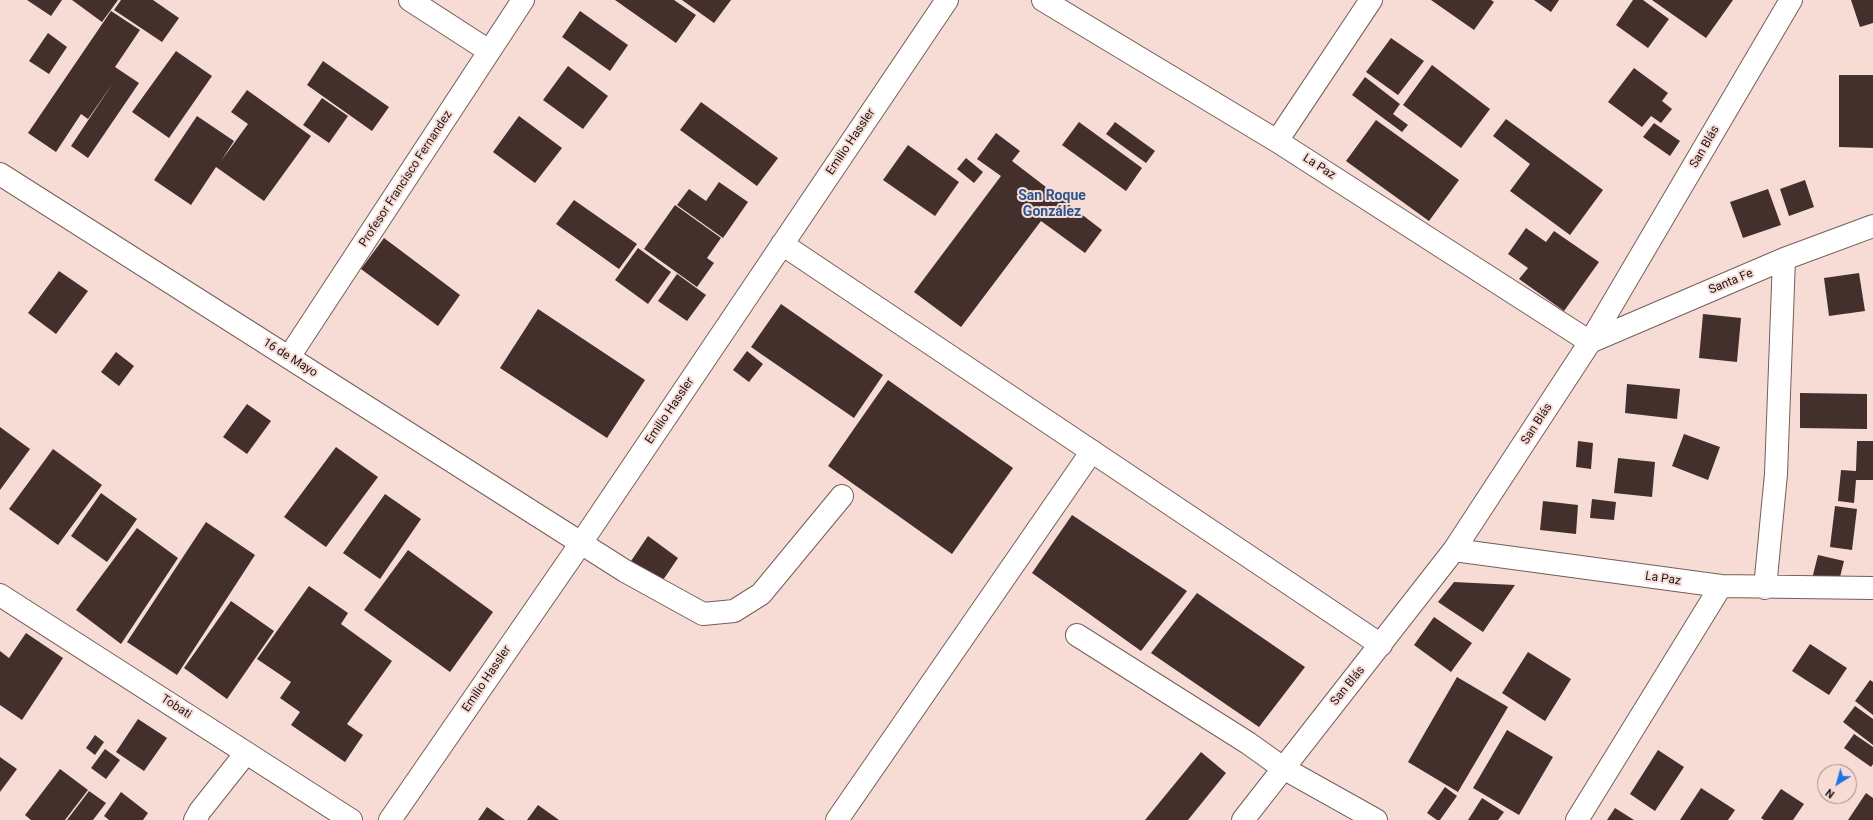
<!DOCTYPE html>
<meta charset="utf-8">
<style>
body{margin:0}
#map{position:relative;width:1873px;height:820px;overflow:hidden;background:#f7dcd6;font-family:Roboto,sans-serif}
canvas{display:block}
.north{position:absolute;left:1817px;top:764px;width:40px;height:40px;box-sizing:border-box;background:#f7dcd6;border:1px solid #a08c88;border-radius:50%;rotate:217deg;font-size:11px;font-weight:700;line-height:16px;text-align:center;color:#1e1513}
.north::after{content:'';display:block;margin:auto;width:14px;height:18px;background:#1f75df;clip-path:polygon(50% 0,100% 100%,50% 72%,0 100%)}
</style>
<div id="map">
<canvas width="1873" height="820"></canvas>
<div class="north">N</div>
</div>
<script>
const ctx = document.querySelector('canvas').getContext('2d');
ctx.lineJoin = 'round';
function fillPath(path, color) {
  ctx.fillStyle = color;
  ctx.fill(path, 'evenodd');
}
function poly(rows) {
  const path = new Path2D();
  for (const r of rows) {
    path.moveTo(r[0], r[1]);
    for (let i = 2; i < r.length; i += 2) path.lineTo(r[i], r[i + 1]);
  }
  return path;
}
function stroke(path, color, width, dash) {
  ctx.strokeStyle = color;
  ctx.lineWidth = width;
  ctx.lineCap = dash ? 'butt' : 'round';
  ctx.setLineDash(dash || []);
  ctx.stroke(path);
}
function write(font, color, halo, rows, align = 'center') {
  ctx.font = font + ' Roboto,sans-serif';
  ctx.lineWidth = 4;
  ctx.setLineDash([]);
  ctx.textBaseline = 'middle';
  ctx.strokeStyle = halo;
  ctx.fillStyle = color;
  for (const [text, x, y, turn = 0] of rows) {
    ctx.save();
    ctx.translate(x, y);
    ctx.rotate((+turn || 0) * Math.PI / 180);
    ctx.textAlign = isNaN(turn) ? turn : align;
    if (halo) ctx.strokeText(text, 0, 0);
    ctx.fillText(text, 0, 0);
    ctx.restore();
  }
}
const building = poly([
 [27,0,62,0,51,16],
 [72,0,118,0,102,22],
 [121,0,153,0,179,18,162,42,114,10],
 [615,0,674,0,696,15,676,43],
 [682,0,731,0,714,23],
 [1431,0,1491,0,1494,2,1474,30],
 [1534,0,1559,0,1551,12],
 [1633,0,1643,0,1669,19,1648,48,1616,25],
 [1652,0,1733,0,1706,38],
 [1851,0,1873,0,1873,23,1860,27],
 [111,11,140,30,115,67,139,83,88,158,71,146,113,83,88,119,81,114,56,152,28,133],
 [580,11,628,45,610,71,562,37],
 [48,33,67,47,49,74,29,61],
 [1391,38,1424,61,1398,95,1366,72],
 [176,51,212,76,169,138,132,112],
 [323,61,389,107,372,131,307,85],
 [1432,65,1490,109,1461,148,1403,105],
 [568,66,608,96,583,129,543,100],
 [1634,68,1668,93,1662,101,1672,109,1661,123,1651,116,1642,127,1608,102],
 [1839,75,1873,75,1873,148,1839,147],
 [1365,77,1400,104,1393,114,1408,125,1402,132,1352,95],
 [247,90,311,136,264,201,216,167,191,205,154,180,197,116,234,141,221,161,248,124,231,112],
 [322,98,348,116,329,143,303,125],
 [701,102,778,158,757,186,680,130],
 [519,116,562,148,535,183,493,152],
 [1506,119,1603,190,1570,235,1510,191,1530,164,1493,136],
 [1376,120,1459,180,1429,221,1346,161],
 [1079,122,1142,168,1126,191,1062,145],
 [1115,122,1155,151,1146,163,1106,134],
 [1654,123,1680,141,1670,156,1643,137],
 [996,133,1020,151,1012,161,1102,230,1085,253,1041,221,961,327,914,292,1001,176,977,159],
 [908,145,959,182,935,216,883,180],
 [966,158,983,172,974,183,957,169],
 [1805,180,1814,207,1789,216,1780,189],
 [719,182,748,202,723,238,677,205,689,189,706,201],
 [1768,189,1781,225,1743,238,1730,202],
 [574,200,637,244,619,269,556,224],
 [675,205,721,238,707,258,714,263,697,287,644,249],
 [1526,228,1546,242,1554,231,1599,262,1564,311,1519,279,1528,268,1508,254],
 [384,238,460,295,438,326,361,269],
 [638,248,671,272,648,304,615,280],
 [59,271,88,291,56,334,28,313],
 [1859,273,1865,311,1829,316,1824,278],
 [677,274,706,295,687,321,658,301],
 [781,304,883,375,854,418,751,347],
 [538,309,645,380,607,438,500,368],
 [1703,314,1741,318,1737,362,1699,358],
 [747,351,763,364,749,382,733,370],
 [116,352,134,366,119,386,101,372],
 [888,380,1013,468,952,554,828,466],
 [1627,384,1680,389,1677,419,1625,413],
 [1800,393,1867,394,1867,429,1800,428],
 [247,404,271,421,247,454,223,437],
 [0,427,30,449,0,490],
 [1684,434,1720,447,1708,480,1672,466],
 [1578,441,1593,443,1591,469,1576,467],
 [1857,441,1873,441,1873,480,1856,480,1854,503,1838,501,1841,470,1856,471],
 [336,447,378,477,326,547,284,517],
 [53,449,102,485,58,545,9,509],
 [1618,458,1655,462,1652,497,1614,493],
 [101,493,137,519,107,562,71,536],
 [385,494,421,519,380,579,343,553],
 [1592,499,1616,502,1614,520,1590,518],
 [1543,501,1578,505,1576,534,1540,530],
 [1835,506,1857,509,1852,550,1830,547],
 [1072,515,1187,591,1141,651,1032,573],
 [206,522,255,555,177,675,127,642],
 [137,528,178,558,121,644,76,610],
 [648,536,678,558,661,583,631,561],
 [408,550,493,612,450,672,364,610],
 [1818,555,1844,561,1838,585,1812,579],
 [1454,582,1515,585,1483,632,1438,602],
 [309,586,348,613,341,624,392,661,347,724,363,735,345,762,291,725,300,712,280,698,291,682,257,659],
 [1197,593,1305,667,1259,727,1151,653],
 [231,601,274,631,227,699,184,668],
 [1434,617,1472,643,1451,672,1414,645],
 [26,633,63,658,22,720,0,705,0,651,9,658],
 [1810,644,1847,668,1829,695,1792,671],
 [1528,652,1571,679,1545,721,1502,693],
 [1457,677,1508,707,1458,792,1408,762],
 [1870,680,1873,682,1873,715,1855,701],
 [1855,706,1873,719,1873,745,1843,722],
 [138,719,167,738,144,771,116,752],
 [1507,730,1553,757,1519,815,1473,788],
 [1854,734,1873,747,1873,764,1871,767,1844,748],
 [95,735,104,742,95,755,86,748],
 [105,749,120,760,106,779,91,768],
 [1658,750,1684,767,1655,811,1630,794],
 [1201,752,1226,773,1188,820,1145,820],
 [0,757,17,769,0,792],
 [60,769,88,790,65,820,31,820,25,815],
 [1445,787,1457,796,1440,820,1437,820,1427,813],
 [1701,788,1735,810,1728,820,1680,820],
 [1781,789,1804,804,1793,820,1764,820,1761,818],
 [89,791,106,803,93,820,67,820],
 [121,792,148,813,143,820,109,820,104,816],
 [1866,793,1873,798,1873,820,1848,820],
 [1482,798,1504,812,1498,820,1468,820],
 [538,805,559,820,527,820],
 [487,807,505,820,478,820],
 [1615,808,1634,820,1607,820]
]);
const minor = poly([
 [410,0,489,51],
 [1043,0,1277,141,1590,342,1784,259,1873,226],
 [1277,141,1371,0],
 [0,174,625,571,703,614,734,611,761,594,842,496],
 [782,244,1381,645],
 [289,357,523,0],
 [1454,550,1721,586,1873,588],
 [1765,588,1776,474,1784,259],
 [0,595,351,820],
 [1077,635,1248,743,1283,768,1376,820],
 [195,820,200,811,246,753],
 [390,820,581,543,947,0],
 [837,820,1092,451],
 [1243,820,1454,550,1590,342,1791,0],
 [1577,820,1721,586]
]);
const streetNames = [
 ["Emilio Hassler",851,142,-56],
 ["San Blás",1705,147,-60],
 ["La Paz",1319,167,33],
 ["Profesor Francisco Fernandez",406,179,-57],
 ["Santa Fe",1731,282,-23],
 ["16 de Mayo",290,358,32],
 ["Emilio Hassler",670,411,-56],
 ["San Blás",1537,424,-57],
 ["La Paz",1663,579,8],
 ["Emilio Hassler",487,679,-56],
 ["San Blás",1348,686,-51],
 ["Tobati",176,707,33]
];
const quarterNames = [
 ["San Roque",1052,196],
 ["González",1052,212]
];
fillPath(building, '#432f2b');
stroke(minor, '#755e59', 24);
stroke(minor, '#fff', 22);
write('12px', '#1e1513', '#f7dcd6', streetNames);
write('bold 14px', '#2d558b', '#f7dcd6', quarterNames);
</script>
